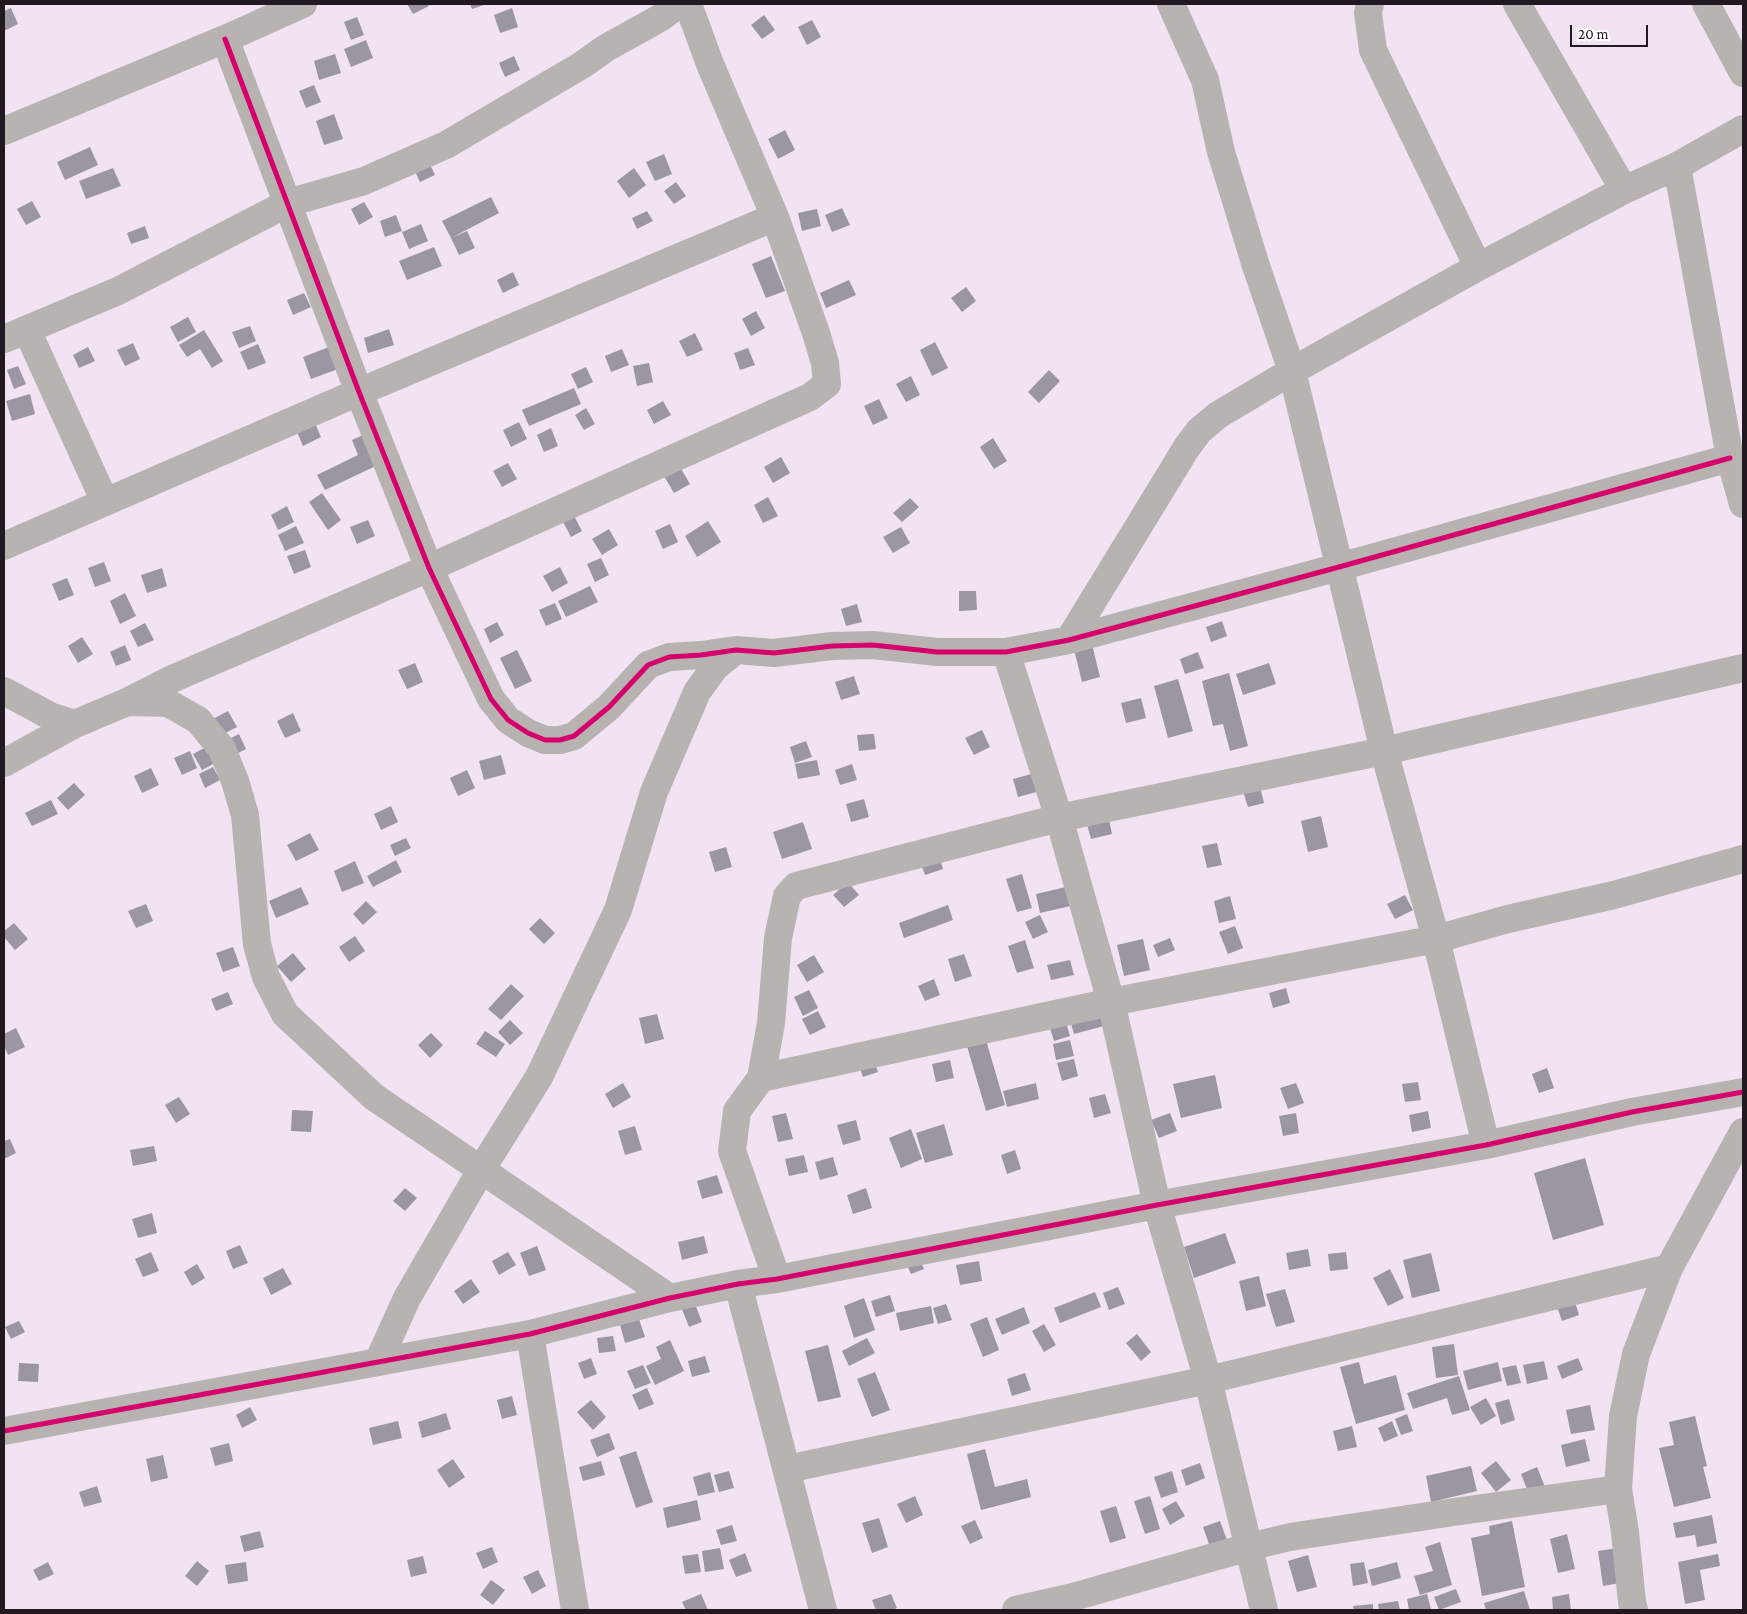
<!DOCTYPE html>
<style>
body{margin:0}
#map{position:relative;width:1747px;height:1614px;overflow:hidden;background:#f1e3f2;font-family:"Crimson Pro",serif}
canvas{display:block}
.frame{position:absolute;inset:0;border:5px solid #211821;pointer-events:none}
.scale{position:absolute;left:1570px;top:25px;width:78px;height:22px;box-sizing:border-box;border:2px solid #211821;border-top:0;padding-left:6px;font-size:15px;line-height:18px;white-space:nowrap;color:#211821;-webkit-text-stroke:4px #fff;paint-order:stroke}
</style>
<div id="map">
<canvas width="1747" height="1614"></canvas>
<div class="frame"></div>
<div class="scale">20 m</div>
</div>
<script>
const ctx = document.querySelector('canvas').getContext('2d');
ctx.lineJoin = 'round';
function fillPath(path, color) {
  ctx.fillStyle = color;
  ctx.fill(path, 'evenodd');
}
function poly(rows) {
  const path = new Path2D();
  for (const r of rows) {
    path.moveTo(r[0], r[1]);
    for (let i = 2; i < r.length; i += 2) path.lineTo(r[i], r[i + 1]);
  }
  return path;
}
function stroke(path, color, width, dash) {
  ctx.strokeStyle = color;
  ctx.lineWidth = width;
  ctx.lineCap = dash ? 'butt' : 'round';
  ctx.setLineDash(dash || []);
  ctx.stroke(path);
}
const building = poly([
 [407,4,428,4,429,6,413,14],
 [470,4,487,4,472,9],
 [11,8,18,24,4,31,4,11],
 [512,8,518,27,500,33,494,15],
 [764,15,775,30,762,39,751,25],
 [357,17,364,35,351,40,344,22],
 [812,20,821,37,807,45,798,27],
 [366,40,373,58,351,67,344,49],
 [335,54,341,73,319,80,314,61],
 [514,56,520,70,505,77,499,63],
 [314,85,321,102,306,108,299,91],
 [334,114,343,139,324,145,316,121],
 [785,130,795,150,778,159,768,139],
 [90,147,98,165,65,180,57,162],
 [664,154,672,174,655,181,646,162],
 [429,162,435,175,420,182,414,169],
 [113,168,121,186,86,199,79,181],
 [634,168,646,185,629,198,617,181],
 [676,182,686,196,674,204,664,191],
 [491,197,499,213,451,238,442,221],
 [32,201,41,217,26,225,17,209],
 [364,202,373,217,359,225,351,209],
 [842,208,850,225,832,232,825,215],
 [817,209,821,226,802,231,798,213],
 [647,211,653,221,637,229,632,218],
 [396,215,402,231,385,237,380,221],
 [421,224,428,241,409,249,402,232],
 [145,226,149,238,131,244,127,233],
 [467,231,475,248,459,255,451,238],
 [434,247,442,266,407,280,399,261],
 [771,256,785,291,766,298,752,264],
 [513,272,519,285,503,293,497,280],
 [849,280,856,295,826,308,820,293],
 [966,287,976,301,962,312,951,298],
 [304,293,311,307,293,315,287,300],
 [756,311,765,328,751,336,742,319],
 [188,317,196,332,178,342,170,327],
 [250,326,256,341,239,348,232,332],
 [389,329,394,345,368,353,364,338],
 [204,330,223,361,212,368,200,349,187,357,179,345],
 [695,333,703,350,687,357,679,341],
 [935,342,948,368,932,376,920,350],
 [133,343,140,359,125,366,117,350],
 [258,344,266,363,248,370,240,352],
 [88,347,95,361,79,368,73,355],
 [329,347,338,369,311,379,303,357],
 [748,348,755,365,740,370,734,353],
 [622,349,629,365,611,372,605,356],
 [649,363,653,382,637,386,633,366],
 [18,366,26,384,14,389,7,370],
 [586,367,593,382,578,389,571,374],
 [1049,370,1060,381,1039,403,1028,392],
 [911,376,920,395,906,402,896,384],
 [574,388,581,404,529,426,522,410],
 [30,394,35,414,12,421,6,401],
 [879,399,888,418,873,425,864,406],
 [663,401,671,415,654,424,647,410],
 [586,408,595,424,584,430,575,415],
 [309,410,321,437,303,446,291,418],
 [519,422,527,439,511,447,503,430],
 [551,428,558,446,544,452,537,435],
 [363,435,378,465,325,490,317,475,358,455,352,440],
 [993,438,1007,461,994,469,980,447],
 [781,457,790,473,773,483,764,467],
 [508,463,517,479,502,487,493,471],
 [680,467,690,484,674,493,664,476],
 [322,493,341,520,328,530,309,502],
 [768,497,778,516,763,523,754,505],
 [910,498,919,507,902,522,893,513],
 [287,506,294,522,278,530,271,515],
 [572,512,582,531,571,537,561,518],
 [368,520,375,536,357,544,350,527],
 [708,521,721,542,697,557,685,536],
 [670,524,678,542,663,549,655,531],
 [296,526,304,543,285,551,278,535],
 [901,527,910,543,893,553,883,537],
 [609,529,618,545,602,555,592,539],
 [305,550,311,567,294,574,287,556],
 [601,558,609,575,595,582,587,564],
 [104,562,111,581,95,587,88,568],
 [560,567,568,583,552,592,543,576],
 [162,568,167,586,147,593,141,575],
 [67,578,74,595,59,601,52,584],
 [590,586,598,602,566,617,558,601],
 [959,591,976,591,977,610,959,611],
 [125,593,136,616,120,624,110,601],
 [555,603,562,619,546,626,539,610],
 [857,604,862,622,846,626,841,609],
 [1222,621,1227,636,1211,642,1206,627],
 [497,622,504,635,490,643,484,629],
 [145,623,154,640,138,647,130,631],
 [1089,632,1100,677,1082,682,1071,637],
 [82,637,93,654,78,663,68,646],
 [125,645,131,660,116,666,110,652],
 [517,650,532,681,515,689,500,658],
 [1198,652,1204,668,1185,674,1180,659],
 [415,663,423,682,407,689,398,670],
 [1269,663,1276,684,1243,695,1236,674],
 [1229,673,1248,746,1230,751,1223,724,1213,726,1202,681],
 [854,676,860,694,841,700,835,682],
 [1178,679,1193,731,1168,738,1154,686],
 [1141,698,1146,718,1126,723,1121,703],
 [228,711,237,727,206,743,198,727],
 [293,713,301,731,285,738,277,721],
 [982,730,990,747,974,755,965,738],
 [239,734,246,749,222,761,215,746],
 [874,734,876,749,859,751,857,735],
 [806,741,812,757,795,763,790,747],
 [208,746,217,762,202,770,193,754],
 [190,751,197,768,182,775,174,758],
 [501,755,506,774,484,780,479,761],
 [817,760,820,775,798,779,795,764],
 [852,764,857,780,840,785,835,770],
 [213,767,220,780,205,788,199,774],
 [151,768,159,785,142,793,134,776],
 [467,770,475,788,458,796,450,778],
 [1035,773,1040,791,1018,797,1013,779],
 [74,783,85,795,68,810,57,798],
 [1259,783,1264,803,1248,807,1242,788],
 [864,799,869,817,851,822,846,804],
 [51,800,58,814,32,826,25,813],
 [391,806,398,822,381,830,374,814],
 [1108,815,1112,834,1091,839,1086,821],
 [1321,816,1328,847,1308,852,1301,821],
 [803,822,812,849,782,859,773,832],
 [310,833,319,850,296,861,287,845],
 [406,838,411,848,395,856,390,845],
 [1217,843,1222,865,1207,868,1202,846],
 [726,847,732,867,715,872,709,852],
 [938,852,943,869,925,875,919,858],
 [396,860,402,872,373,887,367,876],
 [355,861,364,883,342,892,334,871],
 [1022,874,1032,908,1017,912,1006,879],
 [848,882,859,895,844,907,833,895],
 [1070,886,1075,905,1040,913,1036,894],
 [301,887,309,904,276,918,269,901],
 [1405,895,1413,910,1395,919,1387,904],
 [1230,896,1236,919,1219,923,1214,901],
 [366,901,377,912,363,925,353,914],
 [146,904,153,921,136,928,128,911],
 [948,905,953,920,904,938,899,923],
 [1040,915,1048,932,1033,939,1025,922],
 [540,918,555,933,544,944,529,929],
 [14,923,28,939,15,950,4,937,4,931],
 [1235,926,1243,948,1228,954,1219,932],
 [355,936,365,951,349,962,339,947],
 [1170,938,1175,950,1158,957,1153,945],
 [1143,939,1150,970,1124,976,1117,945],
 [1025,940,1034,968,1017,973,1008,946],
 [233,947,240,966,223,972,216,953],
 [293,953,306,969,291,982,277,966],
 [964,954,972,976,955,982,948,959],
 [814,955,824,972,807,982,797,965],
 [1070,960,1074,975,1051,980,1047,965],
 [934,979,940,995,925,1001,918,986],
 [511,984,524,996,501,1020,488,1009],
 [1286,988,1290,1003,1273,1008,1269,993],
 [809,990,818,1008,803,1016,794,997],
 [228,992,233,1004,216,1011,211,999],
 [818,1011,826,1027,810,1035,802,1019],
 [1100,1012,1104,1026,1074,1034,1070,1020],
 [657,1014,664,1039,645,1044,639,1018],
 [1065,1019,1070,1036,1054,1041,1049,1025],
 [510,1020,523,1033,510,1045,498,1032],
 [16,1028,25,1047,8,1055,4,1046,4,1034],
 [983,1030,1005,1105,986,1111,964,1036],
 [485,1031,505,1044,496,1057,476,1044],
 [431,1033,443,1045,430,1058,418,1045],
 [1070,1040,1074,1056,1056,1060,1053,1044],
 [872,1055,878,1072,863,1077,857,1060],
 [1074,1059,1078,1076,1062,1081,1057,1063],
 [950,1060,954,1078,936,1082,932,1064],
 [1547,1068,1554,1088,1539,1093,1532,1074],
 [1215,1075,1222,1108,1181,1118,1173,1084],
 [1418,1082,1421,1100,1405,1102,1402,1084],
 [623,1083,631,1097,613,1108,605,1094],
 [1036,1083,1039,1099,1007,1107,1003,1091],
 [1296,1083,1304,1103,1288,1109,1280,1088],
 [1105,1094,1111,1113,1094,1118,1089,1098],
 [179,1097,190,1114,176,1123,165,1105],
 [292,1110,313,1111,311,1132,291,1131],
 [1428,1111,1431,1128,1412,1132,1409,1115],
 [786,1113,793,1139,778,1142,772,1116],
 [1170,1113,1177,1131,1159,1138,1151,1120],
 [1296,1113,1299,1133,1283,1136,1279,1116],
 [856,1120,861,1140,843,1145,837,1125],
 [944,1124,953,1155,925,1163,916,1133],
 [635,1126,642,1150,625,1155,618,1131],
 [911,1129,922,1159,901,1168,889,1138],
 [10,1139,16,1153,4,1159,4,1141],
 [154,1146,157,1161,133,1166,130,1150],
 [1015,1150,1021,1169,1007,1174,1001,1155],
 [804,1155,808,1172,789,1176,785,1159],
 [833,1157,838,1175,820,1180,815,1162],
 [1585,1158,1604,1225,1553,1240,1534,1173],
 [717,1175,723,1193,702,1199,697,1181],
 [405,1188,417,1198,405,1211,393,1201],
 [866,1188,872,1208,853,1214,847,1195],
 [152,1213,157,1233,138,1238,132,1219],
 [1225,1233,1236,1263,1194,1278,1184,1247],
 [704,1236,708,1253,682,1260,678,1242],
 [240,1245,248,1263,233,1269,226,1251],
 [537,1246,546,1270,529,1276,520,1253],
 [1308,1249,1311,1266,1289,1270,1286,1253],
 [151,1252,159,1271,143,1277,135,1259],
 [508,1252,516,1265,499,1275,492,1261],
 [1346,1252,1348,1269,1330,1271,1328,1254],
 [917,1253,924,1269,911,1274,904,1258],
 [1431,1253,1440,1291,1412,1298,1403,1260],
 [979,1261,982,1281,960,1285,956,1265],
 [197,1264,205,1278,192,1286,184,1272],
 [283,1268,292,1284,271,1295,263,1278],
 [1390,1269,1404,1298,1388,1306,1373,1278],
 [1259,1276,1266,1306,1246,1311,1239,1281],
 [471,1279,480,1292,463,1304,454,1291],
 [1118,1287,1125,1304,1109,1310,1103,1293],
 [1285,1289,1295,1322,1276,1327,1266,1294],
 [1095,1292,1101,1307,1060,1323,1054,1308],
 [890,1295,895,1311,876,1317,871,1301],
 [864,1298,875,1330,854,1338,844,1306],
 [693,1299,702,1322,689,1327,680,1304],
 [1574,1299,1579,1315,1562,1321,1556,1304],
 [946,1304,952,1320,938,1324,933,1308],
 [931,1306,934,1323,900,1331,896,1313],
 [1024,1307,1030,1323,1002,1335,995,1319],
 [987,1317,999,1350,983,1357,970,1324],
 [639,1319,645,1337,625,1343,620,1325],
 [19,1321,25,1332,11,1339,5,1327],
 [1044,1324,1056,1345,1044,1352,1032,1331],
 [1137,1334,1151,1352,1141,1361,1126,1343],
 [613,1336,616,1351,599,1353,597,1338],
 [867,1338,875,1353,849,1366,842,1351],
 [670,1340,684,1371,655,1385,646,1366,661,1359,656,1347],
 [1454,1344,1458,1375,1436,1378,1432,1347],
 [828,1345,841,1397,818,1402,805,1351],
 [705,1356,710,1372,692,1377,688,1361],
 [591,1358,597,1374,584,1379,578,1363],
 [1578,1358,1583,1370,1562,1379,1557,1366],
 [1544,1361,1548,1379,1527,1384,1523,1365],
 [1359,1362,1364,1384,1396,1375,1405,1410,1356,1424,1340,1367],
 [1498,1362,1502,1381,1468,1390,1463,1371],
 [19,1363,39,1364,38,1382,18,1381],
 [643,1365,651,1383,635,1389,627,1371],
 [1516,1365,1521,1383,1507,1386,1502,1368],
 [875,1372,890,1410,872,1417,857,1379],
 [1025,1373,1031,1390,1012,1396,1007,1379],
 [1459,1376,1470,1410,1452,1415,1447,1398,1413,1409,1407,1393],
 [647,1388,654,1404,639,1410,632,1395],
 [512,1396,517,1415,502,1419,497,1400],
 [1486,1398,1496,1416,1481,1425,1470,1407],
 [1509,1399,1515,1420,1501,1425,1495,1403],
 [591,1400,606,1417,593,1430,577,1412],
 [1590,1405,1595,1430,1571,1434,1566,1410],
 [250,1407,257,1420,242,1428,236,1415],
 [446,1413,451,1429,422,1438,418,1422],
 [1407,1414,1413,1431,1401,1435,1395,1419],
 [1695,1416,1707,1466,1703,1467,1711,1498,1674,1507,1659,1448,1674,1445,1669,1422],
 [398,1421,402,1438,373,1445,369,1428],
 [1392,1421,1398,1436,1384,1442,1378,1428],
 [1352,1426,1357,1447,1338,1451,1333,1431],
 [609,1433,615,1449,597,1457,590,1440],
 [1585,1439,1590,1461,1566,1467,1561,1445],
 [229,1443,233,1461,215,1466,210,1448],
 [985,1449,995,1487,1027,1479,1031,1497,981,1510,967,1454],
 [636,1451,653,1502,636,1508,619,1457],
 [163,1455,168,1478,151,1482,146,1459],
 [453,1459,465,1477,449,1488,437,1470],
 [601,1461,605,1475,583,1481,579,1467],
 [1496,1461,1511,1480,1496,1492,1481,1473],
 [1200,1463,1205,1478,1186,1486,1181,1470],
 [1471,1466,1477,1491,1431,1502,1426,1476],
 [1537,1467,1545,1487,1529,1494,1521,1474],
 [729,1471,734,1488,719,1492,714,1475],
 [1172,1471,1178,1492,1161,1498,1154,1477],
 [710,1472,715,1492,698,1496,693,1477],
 [97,1486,102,1502,84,1507,79,1492],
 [915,1496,923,1515,906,1523,897,1504],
 [1150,1496,1160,1529,1145,1534,1134,1501],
 [697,1500,701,1520,667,1528,663,1508],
 [1176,1501,1185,1516,1170,1525,1162,1509],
 [1116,1506,1126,1538,1110,1543,1100,1511],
 [1712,1515,1717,1543,1697,1547,1695,1535,1676,1538,1673,1523],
 [879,1518,888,1547,872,1553,862,1523],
 [975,1520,983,1538,970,1544,961,1526],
 [1220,1521,1227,1540,1210,1547,1203,1527],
 [1512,1521,1525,1587,1482,1596,1471,1538,1490,1534,1489,1526],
 [732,1525,737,1541,721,1545,716,1530],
 [260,1531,264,1547,244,1552,240,1536],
 [1567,1534,1575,1569,1558,1573,1550,1539],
 [1440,1542,1452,1585,1420,1595,1414,1576,1433,1571,1425,1547],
 [1631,1546,1636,1580,1603,1586,1598,1551],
 [492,1547,498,1562,483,1569,476,1553],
 [720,1548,724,1569,705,1572,702,1551],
 [745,1553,752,1571,736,1577,729,1560],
 [698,1554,701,1572,685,1574,682,1556],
 [1718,1554,1720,1566,1700,1570,1705,1600,1685,1604,1678,1562],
 [1308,1555,1317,1587,1297,1592,1288,1561],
 [423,1556,427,1573,411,1577,407,1560],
 [197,1561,209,1571,197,1586,185,1576],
 [48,1562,54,1574,39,1581,33,1570],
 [246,1562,248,1581,228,1584,225,1565],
 [1364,1562,1368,1583,1353,1586,1350,1564],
 [1397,1562,1401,1578,1372,1586,1368,1570],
 [538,1570,546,1586,532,1594,523,1577],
 [491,1580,505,1590,493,1605,480,1595],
 [1456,1589,1461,1602,1439,1610,1434,1597],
 [1524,1591,1530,1610,1486,1610,1484,1603],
 [701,1594,708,1610,686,1610,682,1602],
 [891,1594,897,1608,892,1610,876,1610,872,1600],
 [1427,1594,1431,1609,1409,1610,1407,1599],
 [1569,1594,1571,1610,1553,1610,1552,1597],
 [1398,1601,1400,1610,1379,1610,1378,1604],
 [1373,1604,1373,1610,1354,1610,1353,1606]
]);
const minor = poly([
 [1171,4,1205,80,1221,152,1256,266,1292,371,1384,751,1436,939,1486,1145],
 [1370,4,1368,13,1373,50,1478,267],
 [1517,4,1624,190],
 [1706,4,1743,73],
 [225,39,359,392,429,568,491,699,508,720,528,733,545,740,560,740,574,736,609,707,648,665,669,657,701,655,736,650,774,653,832,646,873,645,937,652,1006,652,1069,640,1339,567,1730,458],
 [4,131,225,39,303,4],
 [1677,166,1730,458,1743,504],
 [27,330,105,502],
 [4,339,118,291,288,203,364,181,446,145,582,65,606,48,660,18,679,4],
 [4,546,359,392,775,217],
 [1069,640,1187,447,1199,431,1218,415,1292,371,1478,267,1624,190,1677,166,1743,129],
 [1006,652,1059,818,1111,1002,1157,1205,1208,1380,1264,1610],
 [4,691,52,717,75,724],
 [128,702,168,703,198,720,222,749,235,781,245,815,257,944,266,977,285,1014,374,1097,670,1298],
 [4,763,75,724,127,702,172,679,429,568,810,397,827,384,825,363,816,333,775,217,710,64,688,4],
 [761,1078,1111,1002,1436,939,1508,919,1614,895,1743,859],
 [777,1279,732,1151,737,1111,761,1078,771,1023,778,938,787,896,796,886,1059,818,1384,751,1743,668],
 [738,1284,823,1610],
 [530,1334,575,1610],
 [378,1362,407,1298,481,1170,539,1077,618,910,654,792,697,692,715,667,736,650],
 [4,1431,530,1334,670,1298,738,1284,777,1279,1157,1205,1486,1145,1632,1112,1743,1092],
 [787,1469,1208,1380,1669,1268],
 [1016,1610,1073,1597,1249,1547,1290,1537,1454,1512,1618,1489],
 [1634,1610,1632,1602,1625,1532,1618,1489,1623,1416,1636,1354,1669,1268,1743,1132]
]);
const cycleway = poly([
 [225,39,359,392,429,568,491,699,508,720,528,733,545,740,560,740,574,736,609,707,648,665,669,657,701,655,736,650,774,653,832,646,873,645,937,652,1006,652,1069,640,1339,567,1730,458],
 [4,1431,530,1334,670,1298,738,1284,777,1279,1157,1205,1486,1145,1632,1112,1743,1092]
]);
fillPath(building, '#9c95a2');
stroke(minor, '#b8b2b1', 28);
stroke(cycleway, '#d6006c', 5);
</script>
